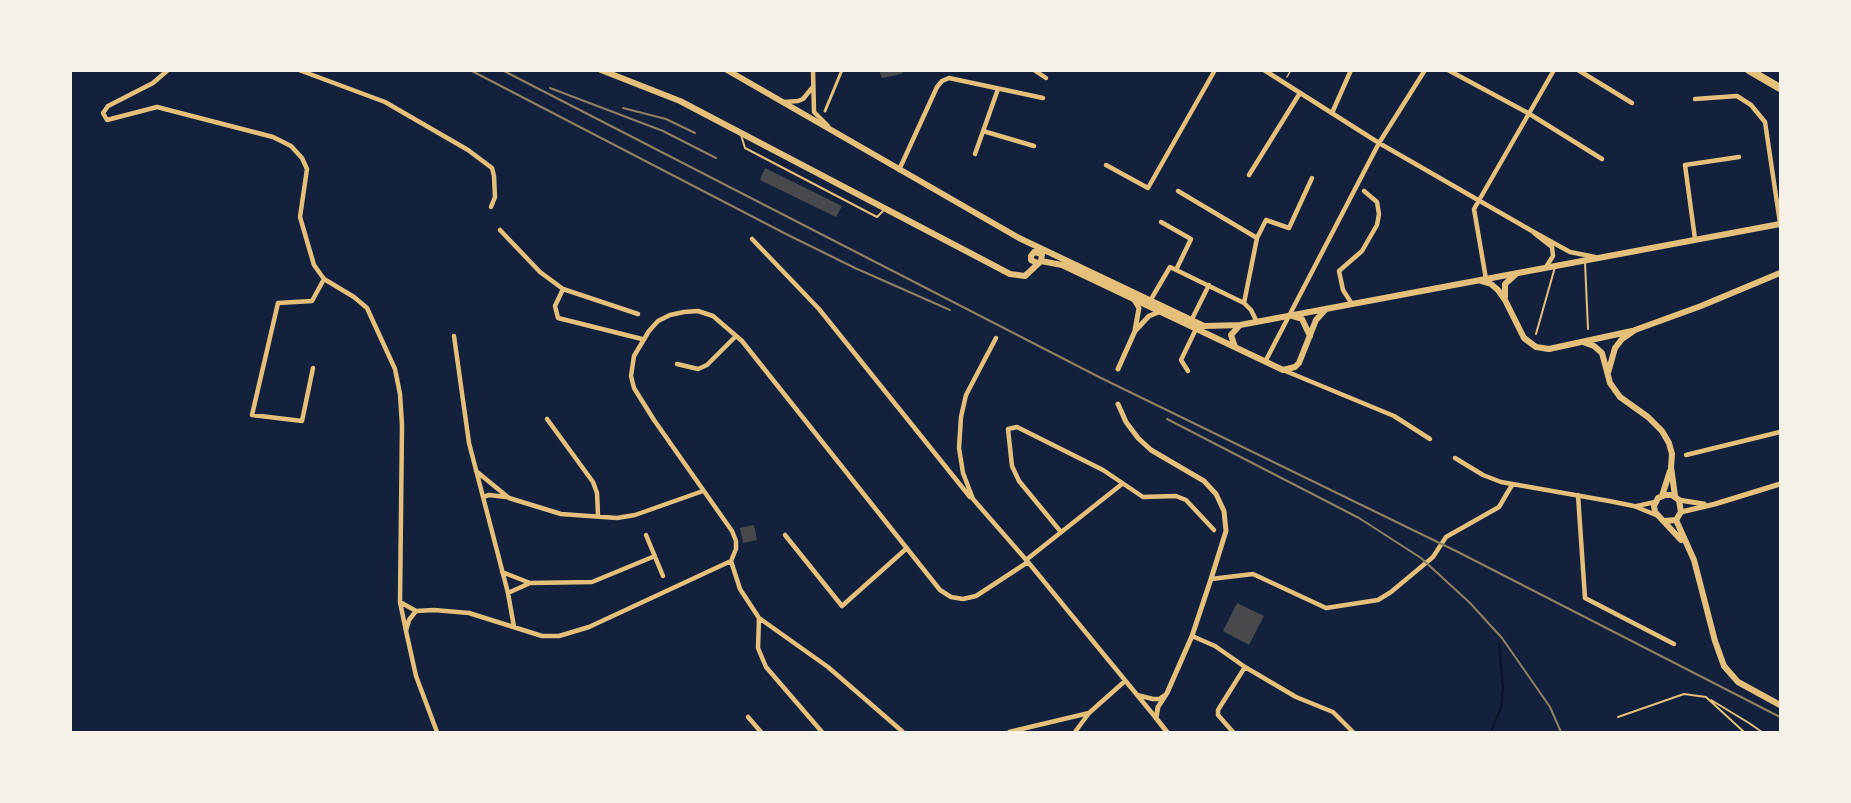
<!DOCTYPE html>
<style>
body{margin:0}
#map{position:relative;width:1851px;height:803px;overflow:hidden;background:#14213d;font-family:"Roboto Serif",serif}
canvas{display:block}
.frame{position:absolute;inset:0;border:72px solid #f6f1e7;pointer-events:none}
</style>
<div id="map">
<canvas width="1851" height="803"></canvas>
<div class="frame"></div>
</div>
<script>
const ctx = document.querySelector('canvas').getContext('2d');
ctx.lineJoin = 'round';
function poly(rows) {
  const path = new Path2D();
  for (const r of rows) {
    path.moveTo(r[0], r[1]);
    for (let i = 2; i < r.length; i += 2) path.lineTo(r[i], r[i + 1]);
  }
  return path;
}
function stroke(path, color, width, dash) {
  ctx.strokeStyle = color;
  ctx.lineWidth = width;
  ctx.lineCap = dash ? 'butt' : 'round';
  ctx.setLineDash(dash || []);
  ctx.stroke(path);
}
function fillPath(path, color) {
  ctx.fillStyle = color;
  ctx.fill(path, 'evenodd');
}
const stream = poly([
 [1491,732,1501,707,1503,688,1499,642]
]);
const building = poly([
 [879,70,904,70,901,74,882,78],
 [765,168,842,206,836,217,760,180],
 [754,525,757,540,743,543,740,528],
 [1237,603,1264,616,1249,645,1223,631]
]);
const path = poly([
 [1287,77,1291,70]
]);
const service = poly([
 [741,135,745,148,877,217,885,209],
 [1585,262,1588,329],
 [1536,334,1555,267],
 [1711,700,1749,723,1762,732],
 [1618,717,1684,694,1706,697,1744,732]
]);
const pedestrian = poly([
 [825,111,842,70]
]);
const minor = poly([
 [168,70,153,83,108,106,103,113,107,120,157,107,273,137,291,146,302,158,307,169,300,217,314,265,324,279,354,297,367,308,395,369,400,394,402,425,400,602,406,631],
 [299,70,385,102,468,150,492,168,494,176,495,197,491,207],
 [813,70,814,112,828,126],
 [1034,70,1046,78],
 [1264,70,1379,143,1532,231,1570,252,1595,257],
 [1448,70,1528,113,1602,159],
 [1578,70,1632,103],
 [1695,99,1737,96,1751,105,1765,122,1780,223],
 [784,102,798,101,803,99,812,88],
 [1332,113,1351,70],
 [983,131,1034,146],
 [975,154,998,89],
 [1106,165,1148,188,1215,70],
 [899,170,937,87,942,81,949,78,1043,98],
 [1249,175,1300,93],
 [1178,191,1257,238],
 [1161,222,1191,239,1176,270],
 [500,230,540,272,563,289,555,306,558,318,642,339],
 [1534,233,1552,247,1553,256,1546,267],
 [752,239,819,309,970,497],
 [1695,239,1685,165,1739,157],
 [1486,279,1474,209,1554,70],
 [563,289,638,314],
 [1150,301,1170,267,1244,303],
 [1352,304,1343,290,1339,271,1362,251,1377,225,1379,214,1377,202,1364,191],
 [1191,321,1209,285],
 [1257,322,1251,310,1244,303,1257,238,1266,220,1289,228,1312,178],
 [454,336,469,443,508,593,514,627],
 [996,338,966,395,961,417,959,448,963,473,973,499,1028,562,1156,718],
 [1265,362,1379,143,1425,70],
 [677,364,698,369,707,365,736,336],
 [313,368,302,421,252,415,278,303,312,301,324,279],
 [1283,370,1394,416,1430,439],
 [1188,371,1181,360,1196,329],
 [547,419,593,482,597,493,598,515],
 [1686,455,1780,432],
 [1455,458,1483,475,1501,482,1609,501,1634,506,1656,515],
 [476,471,509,498,561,514,617,518,635,515,703,491],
 [1578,495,1585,598,1674,644],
 [483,497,489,495,506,497],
 [1637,506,1655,502],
 [1061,532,1019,481,1012,466,1008,429,1017,427,1103,470,1143,497,1176,496,1186,500,1214,530],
 [646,535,663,576],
 [785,535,842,606,907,548],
 [1026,560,1122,484],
 [731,561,736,549,736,541,732,531,654,420,634,388,631,376,634,356,649,331,658,321,670,315,684,312,698,311,713,316,742,341,940,590,951,597,963,599,976,596,1028,562],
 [731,561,740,589,759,618,828,667,903,732],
 [502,572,530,583],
 [1211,579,1253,574,1326,608,1378,600,1391,592,1433,557,1446,537,1499,507,1512,485],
 [508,593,530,583,592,582,655,556],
 [400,602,416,611],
 [416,611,434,610,469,613,542,636,559,636,589,627,731,561],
 [416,611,409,620,406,631,416,676,437,732],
 [759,618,758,648,766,667,822,732],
 [1192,636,1215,646,1245,667,1296,697,1333,712,1353,732],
 [1137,695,1153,699,1159,699,1165,695],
 [748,717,761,732],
 [1009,732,1089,713,1125,681],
 [1075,732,1089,713],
 [1233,732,1218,715,1218,710,1245,667]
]);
const tertiary = poly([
 [1134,300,1139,308,1135,330],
 [1118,369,1135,331,1149,316,1159,312],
 [1118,404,1126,422,1138,438,1151,450,1204,481,1216,494,1224,511,1226,531,1211,579,1192,636,1167,693,1158,707,1156,718,1167,732],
 [1679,500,1704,504],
 [1681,512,1715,504,1780,484]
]);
const secondary = poly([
 [601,70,680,101,1010,274,1025,276,1041,261,1062,265,1283,370,1295,367,1299,363,1316,320,1326,309],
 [727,70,1019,238,1204,326,1240,325,1780,224],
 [1037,263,1031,260,1031,256,1034,252,1042,254,1041,261],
 [1481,281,1491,284,1498,290,1505,300,1524,338,1536,347,1549,349,1632,331],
 [1505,297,1505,284,1515,275],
 [1292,316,1302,319,1310,336],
 [1583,342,1594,346,1602,353,1610,383,1620,397,1648,417,1662,431,1669,443,1672,454,1671,467,1675,496],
 [1235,347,1231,335,1239,326],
 [1608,373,1615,348,1622,339,1635,330,1701,306,1780,273],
 [1662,496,1670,471],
 [1676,520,1694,560,1715,641,1724,666,1738,682,1780,705],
 [1664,521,1676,520,1681,512,1679,500,1672,495,1665,495,1658,498,1654,506,1655,512,1681,540]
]);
const motorway = poly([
 [1749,70,1780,88]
]);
const rail = poly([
 [470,70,786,234,855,268,950,310],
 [502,70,1101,378,1458,552,1780,717],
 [550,88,663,131,716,158],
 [623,108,666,119,695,133],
 [1167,419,1359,518,1421,558,1470,603,1502,638,1550,707,1561,732]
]);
stroke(stream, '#0b132b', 2);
fillPath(building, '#48494c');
stroke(path, '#e5c07b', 1.5);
stroke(service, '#e5c07b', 2);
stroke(pedestrian, '#e5c07b', 3);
stroke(minor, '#e5c07b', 4.5);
stroke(tertiary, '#e5c07b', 5);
stroke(secondary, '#e5c07b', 6);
stroke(motorway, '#e5c07b', 8);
stroke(rail, '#918062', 2);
</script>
